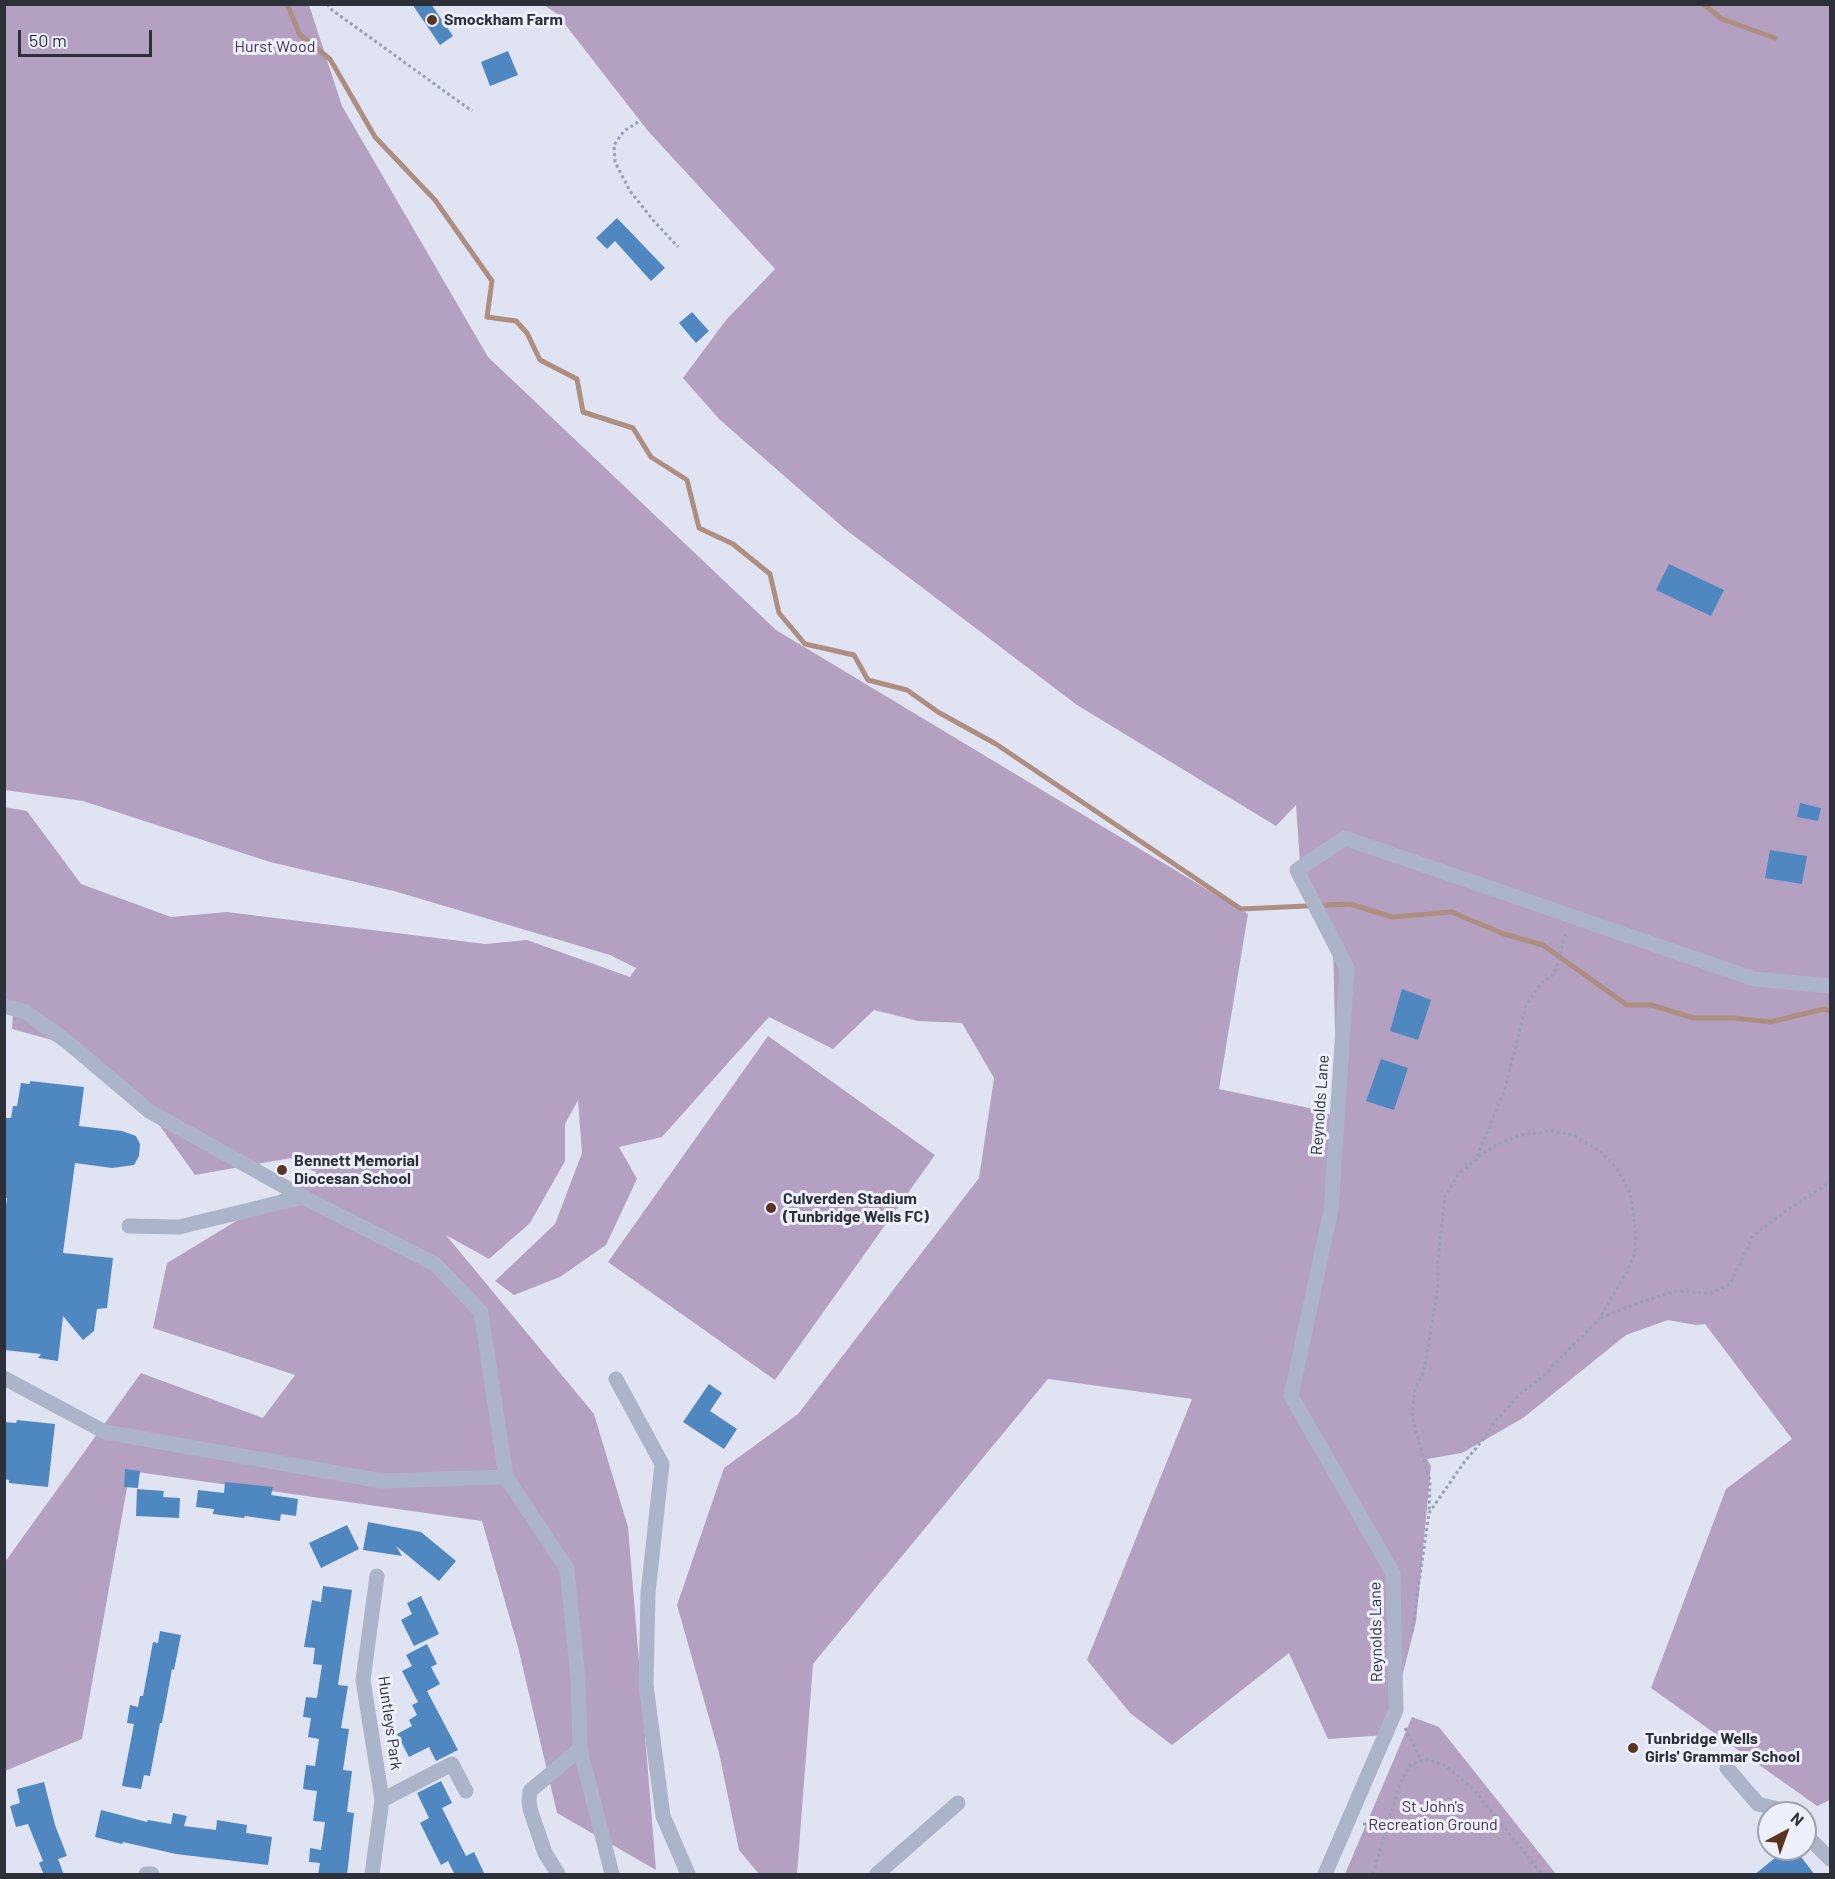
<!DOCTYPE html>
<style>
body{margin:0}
#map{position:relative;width:1835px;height:1879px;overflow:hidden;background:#e0e4f2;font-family:Barlow,sans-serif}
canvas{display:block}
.frame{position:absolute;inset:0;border:6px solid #2b3039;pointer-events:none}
.north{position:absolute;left:1757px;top:1801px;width:60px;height:60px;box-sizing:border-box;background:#edeffa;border:2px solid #9fa3ad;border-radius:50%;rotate:41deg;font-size:16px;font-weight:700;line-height:24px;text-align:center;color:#2b3039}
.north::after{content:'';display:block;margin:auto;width:21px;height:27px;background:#593421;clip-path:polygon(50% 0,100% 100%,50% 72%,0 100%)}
.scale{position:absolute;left:18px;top:30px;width:134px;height:27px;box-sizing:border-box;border:3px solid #2b3039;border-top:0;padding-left:8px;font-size:18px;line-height:21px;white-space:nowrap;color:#2b3039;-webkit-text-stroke:4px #edeffa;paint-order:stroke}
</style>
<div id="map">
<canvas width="1835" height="1879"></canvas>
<div class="frame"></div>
<div class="north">N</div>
<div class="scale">50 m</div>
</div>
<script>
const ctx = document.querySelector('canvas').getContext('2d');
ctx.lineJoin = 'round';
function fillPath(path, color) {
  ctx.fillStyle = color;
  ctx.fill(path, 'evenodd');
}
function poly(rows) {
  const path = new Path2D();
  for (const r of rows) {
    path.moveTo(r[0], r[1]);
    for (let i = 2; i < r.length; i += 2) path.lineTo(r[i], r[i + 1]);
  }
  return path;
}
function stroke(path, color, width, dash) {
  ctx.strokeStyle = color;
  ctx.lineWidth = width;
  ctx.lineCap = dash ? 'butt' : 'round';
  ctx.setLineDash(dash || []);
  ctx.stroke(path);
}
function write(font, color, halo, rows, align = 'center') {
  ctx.font = font + ' Barlow,sans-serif';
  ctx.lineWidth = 6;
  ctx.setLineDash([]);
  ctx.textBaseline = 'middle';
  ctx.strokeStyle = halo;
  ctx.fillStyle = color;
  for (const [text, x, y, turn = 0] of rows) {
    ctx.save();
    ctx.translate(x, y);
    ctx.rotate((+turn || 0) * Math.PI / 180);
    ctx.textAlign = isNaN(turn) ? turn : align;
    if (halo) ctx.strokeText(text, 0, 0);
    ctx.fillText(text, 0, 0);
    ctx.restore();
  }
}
const green = poly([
 [5,5,309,5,342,106,488,357,776,630,1248,914,1219,1089,1314,1109,1337,1117,1333,942,1301,878,1296,805,1276,826,1077,705,845,529,719,419,683,378,726,320,775,269,648,131,557,14,544,5,1830,5,1830,1800,1817,1806,1651,1688,1726,1489,1792,1439,1705,1324,1696,1325,1668,1320,1626,1335,1523,1418,1462,1453,1427,1459,1431,1466,1416,1622,1387,1735,1328,1739,1289,1653,1172,1745,1130,1713,1087,1660,1192,1399,1048,1379,813,1664,797,1874,759,1874,739,1850,719,1753,677,1605,724,1468,798,1414,979,1178,994,1078,962,1023,918,1021,874,1010,833,1049,769,1017,662,1137,619,1147,637,1179,606,1245,560,1277,514,1295,495,1281,555,1224,582,1153,578,1100,565,1124,565,1161,530,1223,489,1259,446,1235,594,1414,628,1527,656,1870,557,1813,518,1647,482,1521,130,1471,82,1739,5,1771,5,1562,141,1373,263,1418,295,1375,153,1328,167,1263,317,1172,296,1165,291,1158,195,1175,140,1098,52,1040,12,1029,13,1009,4,1006,4,807,27,811,81,884,171,917,227,912,485,944,527,940,630,977,636,968,610,955,394,891,270,862,83,801,5,790],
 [768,1036,935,1155,775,1380,608,1262],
 [1412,1717,1439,1727,1556,1874,1345,1874]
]);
const stream = poly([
 [287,4,300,35,330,59,375,137,435,200,492,281,487,317,516,321,527,333,540,360,577,379,583,412,633,428,651,457,687,480,699,528,733,544,770,574,779,613,805,644,854,655,868,680,907,690,938,712,996,744,1241,909,1350,904,1392,917,1452,912,1501,933,1543,945,1627,1005,1651,1005,1694,1018,1734,1018,1770,1022,1824,1009,1830,1011],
 [1703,4,1722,19,1775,38]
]);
const building = poly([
 [412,4,431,4,453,36,440,45],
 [508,51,518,75,490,86,481,62],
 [617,218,665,268,651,281,615,241,607,249,596,238],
 [692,312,709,331,696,343,679,323],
 [1669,564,1724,590,1711,616,1656,590],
 [1800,803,1821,808,1818,821,1797,817],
 [1770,850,1807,856,1802,884,1765,878],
 [1402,989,1431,1000,1418,1040,1390,1031],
 [1381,1059,1408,1068,1394,1110,1366,1101],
 [30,1081,84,1087,79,1126,122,1131,136,1136,140,1144,139,1156,134,1165,112,1168,75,1163,63,1253,113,1258,107,1308,97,1309,94,1331,83,1340,63,1316,58,1361,38,1358,41,1354,4,1350,4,1218,7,1198,4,1198,4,1118,11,1118,13,1106,17,1106,21,1083,30,1084],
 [709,1384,722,1393,710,1411,737,1429,724,1449,683,1422],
 [17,1420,55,1424,48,1487,9,1483,9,1480,4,1479,4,1422,16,1423],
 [125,1469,140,1471,138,1488,124,1487],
 [225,1482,273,1487,271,1495,298,1499,296,1516,281,1514,280,1521,245,1516,244,1518,213,1514,214,1509,196,1507,198,1490,224,1493],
 [137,1489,164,1491,163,1497,180,1498,179,1518,136,1516],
 [368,1522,421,1532,456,1561,439,1581,396,1546,402,1556,363,1550],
 [347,1525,359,1549,321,1568,309,1543],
 [323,1586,352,1590,338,1685,348,1686,341,1728,349,1729,343,1770,352,1771,347,1812,354,1813,347,1875,318,1875,320,1863,309,1862,310,1848,321,1850,325,1822,313,1821,317,1791,303,1789,306,1765,315,1766,319,1739,308,1737,311,1718,303,1717,306,1697,317,1698,322,1665,313,1664,315,1648,304,1647,312,1600,321,1602],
 [421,1596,439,1634,414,1646,401,1620,412,1614,407,1603],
 [160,1631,181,1635,174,1670,172,1669,162,1723,160,1723,150,1776,144,1775,141,1789,122,1786,134,1724,127,1723,130,1705,138,1707,140,1696,143,1696,153,1642,158,1643],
 [427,1644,437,1664,431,1667,440,1684,427,1691,458,1750,436,1761,429,1747,409,1757,397,1734,412,1726,409,1720,417,1715,412,1705,418,1702,402,1671,412,1666,406,1655],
 [441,1781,452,1803,442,1808,466,1856,474,1852,485,1875,455,1875,448,1861,441,1865,420,1823,429,1818,417,1793],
 [44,1782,55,1825,67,1856,58,1859,64,1875,44,1875,39,1863,43,1861,28,1824,16,1827,10,1806,20,1803,17,1789],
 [101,1810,147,1822,148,1820,171,1824,173,1813,187,1816,184,1826,216,1830,217,1820,247,1825,246,1833,272,1837,268,1865,176,1854,123,1842,122,1844,95,1837],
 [1786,1849,1795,1849,1815,1875,1754,1875]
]);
const path = poly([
 [327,4,332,10,472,111],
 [638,122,624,131,614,145,615,162,630,191,653,220,678,247],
 [1477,1156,1504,1092,1526,1006,1541,983,1554,974,1557,966,1566,931],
 [1601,1318,1633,1305,1675,1291,1710,1293,1730,1284,1753,1236,1784,1212,1830,1182],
 [1412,1632,1429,1513,1465,1461,1482,1441,1496,1421,1519,1395,1544,1375,1599,1319,1628,1270,1635,1253,1636,1233,1630,1193,1618,1170,1601,1152,1573,1135,1551,1131,1522,1135,1497,1144,1477,1158,1458,1175,1445,1196,1438,1259,1438,1287,1424,1371,1415,1390,1412,1412,1415,1428,1430,1481,1429,1513],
 [1405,1728,1422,1761],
 [1363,1824,1388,1823],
 [1373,1874,1399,1786,1410,1765,1427,1759,1446,1766,1474,1790,1542,1874]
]);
const minor = poly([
 [4,1006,26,1012,70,1044,149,1111,303,1197],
 [129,1226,179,1227,303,1197,435,1264,481,1312,506,1477],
 [4,1378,105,1432,382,1481,506,1477,567,1569,578,1679,580,1749,612,1874],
 [616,1379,662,1464,648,1593,646,1685,663,1816,688,1874],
 [1727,1768,1758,1804,1778,1809,1783,1813],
 [382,1800,452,1764,466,1791],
 [1805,1834,1830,1859],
 [146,1874,152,1874],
 [372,1874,382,1800,363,1680,377,1576],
 [558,1874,545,1853,530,1809,529,1801,530,1791,580,1749],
 [877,1874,958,1803],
 [1325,1874,1396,1710,1393,1573,1291,1396,1331,1210,1347,968,1297,870,1345,838,1754,979,1830,986]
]);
const markers = [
 [432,20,6,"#593421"],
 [282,1170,6,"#593421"],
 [771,1208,6,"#593421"],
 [1633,1748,6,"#593421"]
];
const poiNames = [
 ["Smockham Farm",444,20],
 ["Bennett Memorial",294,1161],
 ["Diocesan School",294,1179],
 ["Culverden Stadium",783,1199],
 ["(Tunbridge Wells FC)",783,1217],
 ["Tunbridge Wells",1645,1739],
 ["Girls' Grammar School",1645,1757]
];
const parkNames = [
 ["Hurst Wood",275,47],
 ["St John's",1433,1807],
 ["Recreation Ground",1433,1825]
];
const streetNames = [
 ["Reynolds Lane",1320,1105,-86],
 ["Reynolds Lane",1376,1632,-91],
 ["Huntleys Park",390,1723,82]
];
fillPath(green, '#b4a0c1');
stroke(stream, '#ae8e80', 5);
fillPath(building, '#4f87c1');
stroke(path, '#96a0b6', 3, [3, 3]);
stroke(minor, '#acb4ca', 15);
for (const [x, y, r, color] of markers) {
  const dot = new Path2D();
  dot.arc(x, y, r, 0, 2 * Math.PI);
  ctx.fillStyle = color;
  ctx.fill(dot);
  stroke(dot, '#edeffa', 2);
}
write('bold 16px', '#2b3039', '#edeffa', poiNames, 'left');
write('16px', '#482f56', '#edeffa', parkNames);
write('16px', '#2b3039', '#edeffa', streetNames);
</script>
